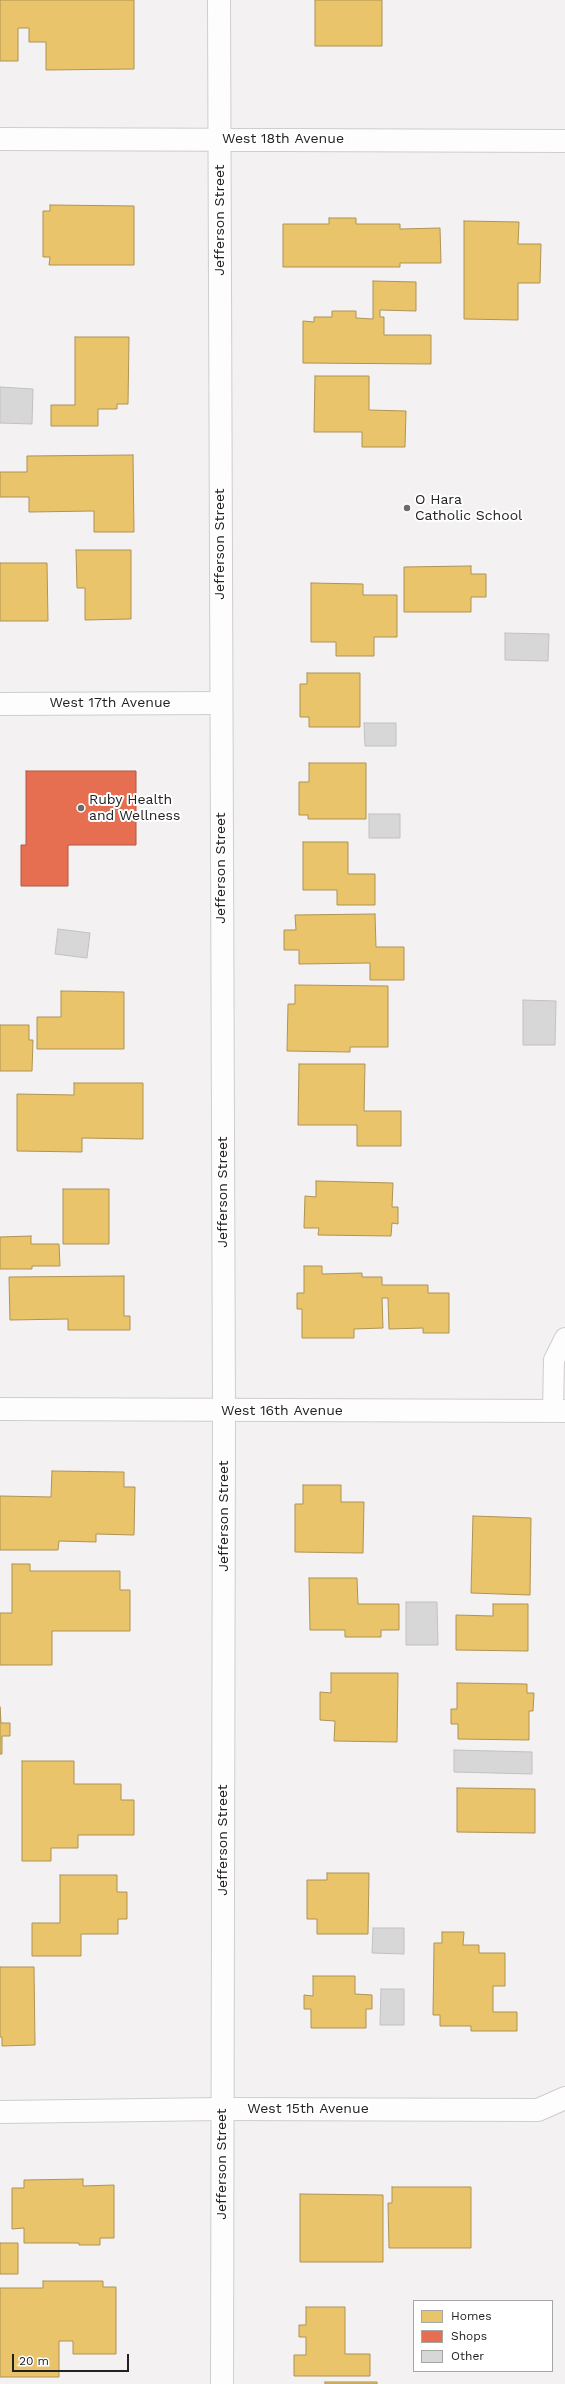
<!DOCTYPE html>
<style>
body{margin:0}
#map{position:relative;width:565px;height:2384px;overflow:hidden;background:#f3f1f1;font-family:"Work Sans",sans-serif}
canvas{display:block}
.legend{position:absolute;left:413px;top:2300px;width:140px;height:72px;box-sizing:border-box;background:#fff;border:1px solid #a7a6a6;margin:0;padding:5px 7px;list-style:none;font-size:12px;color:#232121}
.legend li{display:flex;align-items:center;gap:8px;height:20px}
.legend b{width:20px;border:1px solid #a7a6a6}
.scale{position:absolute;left:12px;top:2354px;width:117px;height:18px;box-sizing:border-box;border:2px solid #232121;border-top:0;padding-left:5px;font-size:12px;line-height:14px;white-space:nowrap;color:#232121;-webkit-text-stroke:3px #fff;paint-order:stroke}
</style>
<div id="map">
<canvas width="565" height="2384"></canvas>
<ul class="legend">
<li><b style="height:11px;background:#e9c46a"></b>Homes</li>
<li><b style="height:11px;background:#e76f51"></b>Shops</li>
<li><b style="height:11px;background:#d8d7d7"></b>Other</li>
</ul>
<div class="scale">20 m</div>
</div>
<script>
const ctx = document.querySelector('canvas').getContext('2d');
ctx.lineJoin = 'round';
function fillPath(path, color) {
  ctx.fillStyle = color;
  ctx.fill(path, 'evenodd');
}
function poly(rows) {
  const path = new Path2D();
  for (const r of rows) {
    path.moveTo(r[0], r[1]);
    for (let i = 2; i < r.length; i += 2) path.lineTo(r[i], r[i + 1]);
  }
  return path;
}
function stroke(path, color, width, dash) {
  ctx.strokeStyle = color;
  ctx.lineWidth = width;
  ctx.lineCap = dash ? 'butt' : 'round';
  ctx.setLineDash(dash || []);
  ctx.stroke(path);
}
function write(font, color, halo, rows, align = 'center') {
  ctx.font = font + ' "Work Sans",sans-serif';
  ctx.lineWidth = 4;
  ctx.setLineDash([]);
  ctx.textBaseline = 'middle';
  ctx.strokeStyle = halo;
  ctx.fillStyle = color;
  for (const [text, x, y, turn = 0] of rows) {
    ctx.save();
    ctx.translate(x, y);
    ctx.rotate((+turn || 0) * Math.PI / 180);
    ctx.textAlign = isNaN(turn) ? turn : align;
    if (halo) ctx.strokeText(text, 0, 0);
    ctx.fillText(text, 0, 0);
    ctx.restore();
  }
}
const homes = poly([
 [0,0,134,0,134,69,46,70,46,42,29,42,29,28,18,28,18,61,0,61,0,0],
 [315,0,382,0,382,46,315,46,315,0],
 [50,205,134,206,134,265,49,265,50,257,43,257,43,211,50,211,50,205],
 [329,218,356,218,356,224,400,224,400,229,440,228,441,263,400,263,400,267,283,267,283,224,329,224,329,218],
 [464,221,519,222,518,244,541,244,540,283,518,283,518,320,464,319,464,221],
 [373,281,416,282,416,311,380,310,380,317,384,317,384,335,431,335,431,364,303,363,303,321,314,322,314,317,332,317,332,311,356,311,356,318,373,319,373,281],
 [75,337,129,337,128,404,117,404,117,409,98,409,98,426,51,426,51,405,75,405,75,337],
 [315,376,369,376,369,410,406,411,405,447,362,447,362,432,314,432,315,376],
 [133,455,134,532,94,532,94,511,29,512,29,497,0,497,0,472,27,472,27,456,133,455],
 [76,550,131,550,131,619,85,620,85,588,77,588,76,550],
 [0,563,47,563,48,621,0,621,0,563],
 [471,566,471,574,486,574,486,597,471,597,471,612,404,612,404,567,471,566],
 [311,583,363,584,363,595,397,595,397,637,374,637,374,656,336,656,336,642,311,642,311,583],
 [307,673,360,673,360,727,309,727,309,717,300,717,300,684,307,684,307,673],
 [309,763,366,763,366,819,308,819,308,815,299,815,299,782,309,782,309,763],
 [303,842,348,842,348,874,375,874,375,905,337,905,337,890,303,890,303,842],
 [375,914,376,947,404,947,404,980,370,980,370,963,299,964,299,950,284,950,284,930,296,930,295,915,375,914],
 [295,985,388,986,388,1047,350,1047,350,1052,287,1051,288,1004,295,1004,295,985],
 [61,991,124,992,124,1049,37,1049,37,1017,61,1017,61,991],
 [0,1025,29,1025,29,1040,33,1040,32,1071,0,1071,0,1025],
 [299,1064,365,1064,364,1111,401,1111,401,1146,357,1146,357,1125,298,1125,299,1064],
 [74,1083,143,1083,143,1139,82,1138,82,1152,17,1151,17,1094,74,1095,74,1083],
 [316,1181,393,1183,392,1207,398,1207,398,1224,392,1223,391,1236,318,1235,319,1228,304,1228,305,1196,316,1197,316,1181],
 [63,1189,109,1189,109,1244,63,1244,63,1189],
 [31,1236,31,1244,59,1244,60,1266,32,1266,32,1269,0,1269,0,1237,31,1236],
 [304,1266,322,1266,322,1274,362,1273,362,1277,382,1277,382,1285,428,1285,428,1293,449,1293,449,1333,423,1333,423,1328,389,1329,388,1298,382,1298,383,1328,354,1329,354,1338,302,1338,302,1309,297,1309,297,1293,304,1293,304,1266],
 [124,1276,124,1316,130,1316,130,1330,68,1330,68,1319,10,1320,9,1277,124,1276],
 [52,1471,124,1472,124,1487,135,1487,134,1535,96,1534,96,1542,59,1541,58,1550,0,1550,0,1496,51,1497,52,1471],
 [303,1485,341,1485,341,1502,364,1502,363,1553,295,1552,295,1504,303,1504,303,1485],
 [473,1516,531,1518,530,1595,471,1593,473,1516],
 [12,1564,30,1564,30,1571,120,1571,120,1590,130,1590,130,1631,52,1631,52,1665,0,1665,0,1613,12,1613,12,1564],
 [309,1578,357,1578,358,1604,399,1604,399,1630,381,1630,381,1637,345,1637,345,1630,310,1630,309,1578],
 [493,1604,528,1604,528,1651,456,1650,456,1615,493,1616,493,1604],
 [331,1673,398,1673,397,1742,334,1741,335,1721,320,1720,320,1692,331,1693,331,1673],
 [457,1683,527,1684,527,1693,534,1693,533,1711,529,1711,529,1740,458,1739,458,1724,451,1724,451,1709,457,1709,457,1683],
 [0,1707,1,1723,10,1723,10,1736,2,1736,2,1754,0,1754,0,1707],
 [22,1761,74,1761,74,1784,121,1784,121,1800,134,1800,134,1835,78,1835,78,1848,51,1848,51,1861,22,1861,22,1761],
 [457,1788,535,1789,535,1833,457,1832,457,1788],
 [327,1873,369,1873,368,1934,317,1934,317,1919,307,1919,307,1880,327,1880,327,1873],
 [60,1875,117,1875,117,1892,127,1892,127,1919,118,1919,118,1934,81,1934,81,1956,32,1956,32,1923,60,1923,60,1875],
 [442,1932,464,1932,463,1945,479,1945,479,1953,505,1953,505,1986,493,1986,493,2012,517,2012,517,2031,471,2031,471,2026,440,2026,440,2015,433,2015,434,1943,442,1943,442,1932],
 [0,1967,34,1967,35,2045,2,2046,2,2037,0,2037,0,1967],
 [313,1976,355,1976,355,1994,372,1995,372,2009,366,2009,366,2028,311,2028,311,2009,304,2009,304,1995,313,1996,313,1976],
 [83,2179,83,2186,114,2185,114,2238,100,2238,100,2245,79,2245,79,2243,24,2243,24,2228,12,2229,12,2188,24,2188,24,2180,83,2179],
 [392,2187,471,2187,471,2248,389,2248,388,2203,392,2203,392,2187],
 [300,2194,383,2195,383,2262,300,2262,300,2194],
 [0,2243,18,2243,18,2274,0,2274,0,2243],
 [43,2281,103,2281,103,2287,116,2287,116,2354,73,2354,73,2341,59,2341,59,2377,0,2377,0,2288,43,2288,43,2281],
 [306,2307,345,2307,345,2354,370,2354,370,2376,294,2376,294,2355,306,2355,306,2337,299,2337,299,2325,306,2325,306,2307],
 [325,2382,377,2382,377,2384,325,2384,325,2382]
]);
const shops = poly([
 [26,771,136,771,136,845,68,845,68,886,21,886,21,845,26,845,26,771]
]);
const building = poly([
 [0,387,33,389,32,424,0,423,0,387],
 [505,633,549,634,548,661,505,660,505,633],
 [364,723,396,723,396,746,365,746,364,723],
 [369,814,400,814,400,838,369,838,369,814],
 [58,929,90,933,87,958,55,954,58,929],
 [523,1000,556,1001,555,1045,523,1045,523,1000],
 [406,1602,437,1602,438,1645,406,1645,406,1602],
 [454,1750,532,1752,532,1774,454,1772,454,1750],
 [373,1928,404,1928,404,1954,372,1953,373,1928],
 [381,1989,404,1989,404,2025,380,2025,381,1989]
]);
const lane = poly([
 [553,1411,554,1360,565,1338]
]);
const street = poly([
 [0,704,220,703],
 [0,1409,565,1411],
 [0,2112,222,2109,538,2110,565,2098]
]);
const secondary = poly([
 [219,0,224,1411,222,2384],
 [0,139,565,141]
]);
const markers = [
 [407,508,4,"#6c6a6a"],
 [81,808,4,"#6c6a6a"]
];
const streetNames = [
 ["West 18th Avenue",283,139],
 ["Jefferson Street",220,220,-90],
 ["Jefferson Street",220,544,-90],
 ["West 17th Avenue",110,703],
 ["Jefferson Street",221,868,-90],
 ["Jefferson Street",223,1192,-90],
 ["West 16th Avenue",282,1411],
 ["Jefferson Street",224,1516,-90],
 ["Jefferson Street",223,1840,-90],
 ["West 15th Avenue",308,2109],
 ["Jefferson Street",222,2164,-90]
];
const poiNames = [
 ["O Hara",415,500],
 ["Catholic School",415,516],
 ["Ruby Health",89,800],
 ["and Wellness",89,816]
];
fillPath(homes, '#e9c46a');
stroke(homes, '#ae9354', 1);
fillPath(shops, '#e76f51');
stroke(shops, '#ac5843', 1);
fillPath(building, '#d8d7d7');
stroke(building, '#c2c1c1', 1);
stroke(lane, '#cfcdcd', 22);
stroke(street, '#cfcdcd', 24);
stroke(secondary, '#cfcdcd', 24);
stroke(lane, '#fdfdfd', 20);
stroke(street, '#fdfdfd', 22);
stroke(secondary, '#fdfdfd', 22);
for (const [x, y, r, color] of markers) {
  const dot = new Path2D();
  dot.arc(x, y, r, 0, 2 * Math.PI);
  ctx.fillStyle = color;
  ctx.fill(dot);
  stroke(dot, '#fff', 1.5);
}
write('14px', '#232121', '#fff', streetNames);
write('14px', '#232121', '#fff', poiNames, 'left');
</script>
